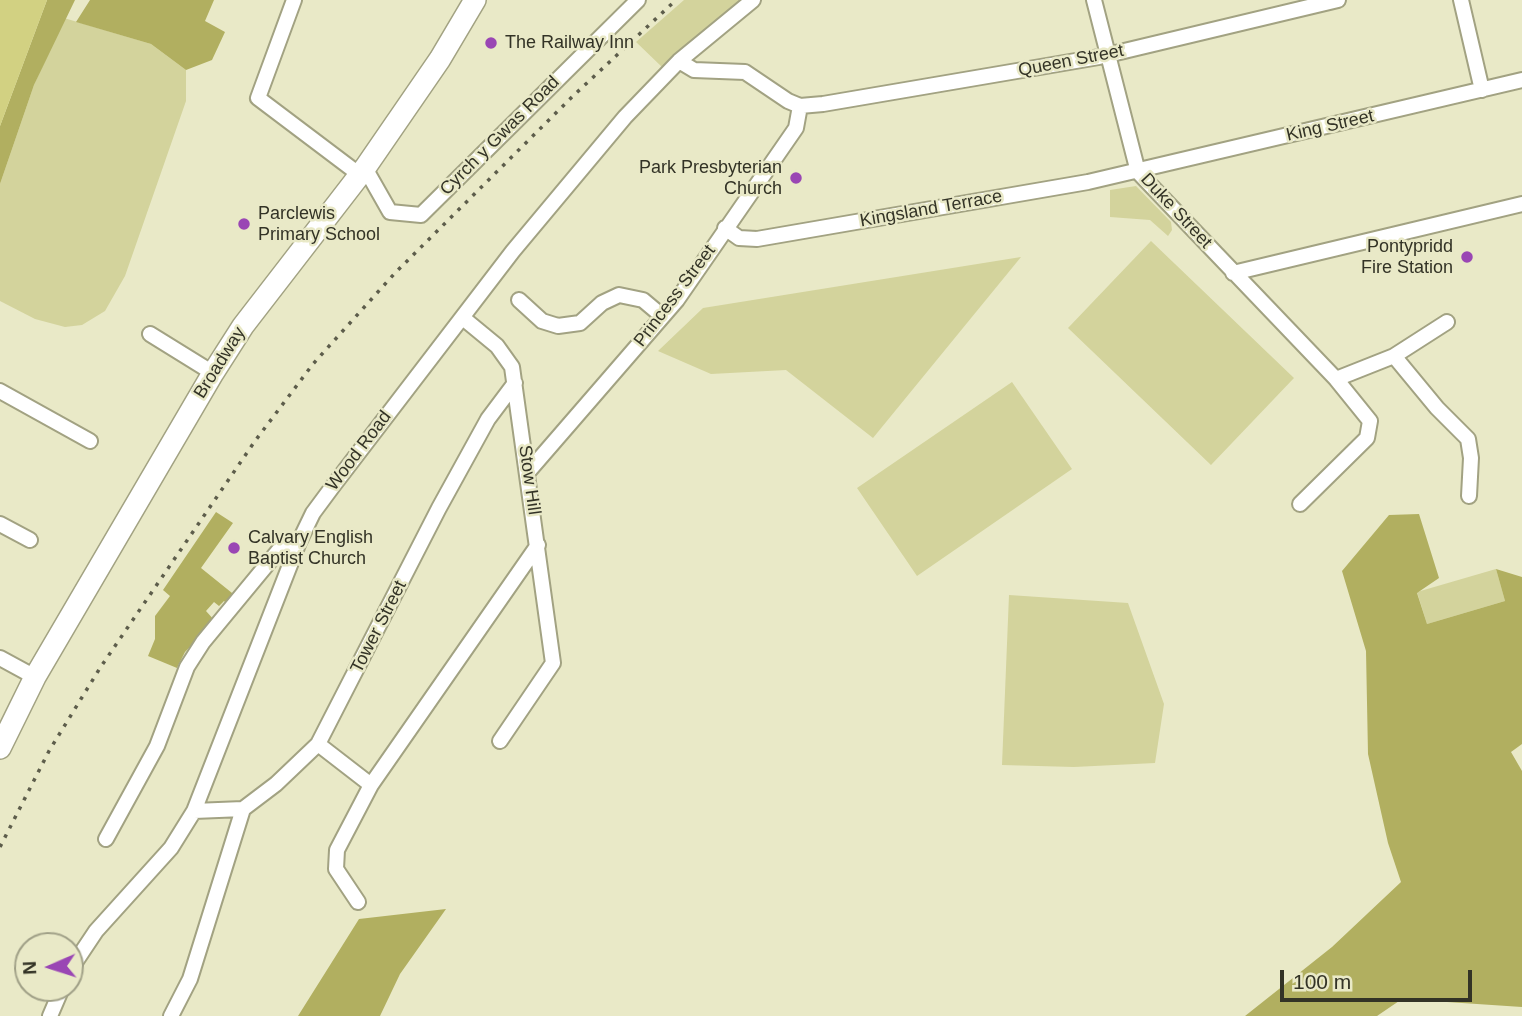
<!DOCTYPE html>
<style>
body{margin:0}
#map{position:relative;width:1522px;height:1016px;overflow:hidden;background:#e9e9c7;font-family:Helvetica,sans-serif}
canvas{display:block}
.north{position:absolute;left:14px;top:932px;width:70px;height:70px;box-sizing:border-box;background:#e9e9c7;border:2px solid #a0a087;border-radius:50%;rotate:267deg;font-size:19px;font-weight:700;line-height:28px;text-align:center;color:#333326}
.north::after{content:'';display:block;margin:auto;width:24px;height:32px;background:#9a46b4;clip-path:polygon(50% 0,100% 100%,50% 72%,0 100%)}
.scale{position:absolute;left:1280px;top:970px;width:192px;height:32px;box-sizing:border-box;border:4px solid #333326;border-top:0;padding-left:9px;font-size:21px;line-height:24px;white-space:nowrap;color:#333326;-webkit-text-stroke:5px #e9e9c7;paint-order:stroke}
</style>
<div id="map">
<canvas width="1522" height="1016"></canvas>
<div class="north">N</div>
<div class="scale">100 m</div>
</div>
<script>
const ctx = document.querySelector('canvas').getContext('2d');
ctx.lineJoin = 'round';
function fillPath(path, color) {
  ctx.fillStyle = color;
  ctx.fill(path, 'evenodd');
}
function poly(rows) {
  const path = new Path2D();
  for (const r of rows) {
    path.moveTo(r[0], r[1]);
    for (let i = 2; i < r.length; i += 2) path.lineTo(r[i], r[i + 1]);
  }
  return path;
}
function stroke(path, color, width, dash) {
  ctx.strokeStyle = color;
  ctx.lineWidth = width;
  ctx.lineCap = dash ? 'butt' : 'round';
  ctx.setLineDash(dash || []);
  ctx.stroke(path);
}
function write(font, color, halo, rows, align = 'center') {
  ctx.font = font + ' Helvetica,sans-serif';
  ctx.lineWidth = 5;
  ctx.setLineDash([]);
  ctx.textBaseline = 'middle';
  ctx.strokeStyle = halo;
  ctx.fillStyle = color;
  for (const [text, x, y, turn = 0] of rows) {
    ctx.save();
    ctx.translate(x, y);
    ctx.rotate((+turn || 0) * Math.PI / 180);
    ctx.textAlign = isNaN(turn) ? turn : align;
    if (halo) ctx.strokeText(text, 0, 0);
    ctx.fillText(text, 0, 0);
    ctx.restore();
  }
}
const green = poly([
 [684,0,743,0,662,67,636,42],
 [64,18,151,44,186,70,186,101,125,276,105,311,82,325,65,327,35,319,0,301,0,184,34,85],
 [1136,186,1171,222,1172,230,1168,236,1150,220,1110,217,1110,190],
 [1151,241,1294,378,1211,465,1068,328],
 [1021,257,873,438,786,370,711,374,658,351,703,308],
 [1012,382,1072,469,917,576,857,488],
 [1496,569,1505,601,1427,624,1417,592],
 [1009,595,1128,603,1164,704,1155,763,1074,767,1002,765]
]);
const forest = poly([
 [47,0,75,0,34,85,0,184,0,126],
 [90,0,214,0,205,21,225,32,212,60,186,70,151,44,76,22],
 [216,512,233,523,201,568,237,597,229,606,224,601,219,606,214,602,206,611,215,621,185,652,177,668,148,656,155,639,155,616,170,596,163,590],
 [1419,514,1439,578,1417,593,1427,624,1505,601,1496,569,1522,577,1522,744,1511,752,1522,771,1522,1007,1402,999,1377,1016,1245,1016,1332,947,1401,882,1388,843,1368,754,1366,651,1342,571,1389,515],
 [446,909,400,974,380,1016,298,1016,359,919]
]);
const water = poly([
 [0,0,47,0,0,126]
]);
const minor = poly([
 [294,0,258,98,360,175],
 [1094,0,1138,172,1336,379,1370,421,1367,438,1300,504],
 [1461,0,1482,90],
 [679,61,694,70,745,72,788,101,800,106,823,104,1099,57,1338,0],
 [365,168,390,212,421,215,638,0],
 [725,228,739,238,757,239,1088,182,1522,80],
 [1233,273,1522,204],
 [519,300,542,321,558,326,580,323,602,303,619,295,643,300,662,316],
 [463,318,497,346,512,367,553,663,500,741],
 [150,334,213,373],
 [1394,356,1437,408,1468,439,1471,458,1469,496],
 [1336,379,1394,356,1447,322],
 [0,391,90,441],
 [528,472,677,300,796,128,800,106],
 [0,524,30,540],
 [0,658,35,677],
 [318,744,371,785,538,545],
 [194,811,243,809,276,784,318,744,439,508,488,419,515,383],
 [106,839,157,746,187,667,203,642,284,544,299,542],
 [358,902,336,869,337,850,371,785],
 [70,970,96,931,171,848,194,811,299,542,313,513,333,486,513,251,625,117,679,61,753,0],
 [50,1016,62,988],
 [171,1016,190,979,243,809]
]);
const secondary = poly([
 [0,748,35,677,213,373,243,326,365,168,440,59,475,0]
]);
const rail = poly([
 [0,847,49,751,100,668,255,441,313,364,395,273,573,96,676,0]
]);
const markers = [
 [491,43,7,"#9a46b4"],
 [796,178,7,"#9a46b4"],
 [244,224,7,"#9a46b4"],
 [1467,257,7,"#9a46b4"],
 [234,548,7,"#9a46b4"]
];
const poiNames = [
 ["The Railway Inn",505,43],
 ["Park Presbyterian",782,168,"right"],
 ["Church",782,189,"right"],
 ["Parclewis",258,214],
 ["Primary School",258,235],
 ["Pontypridd",1453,247,"right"],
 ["Fire Station",1453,268,"right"],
 ["Calvary English",248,538],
 ["Baptist Church",248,559]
];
const streetNames = [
 ["Queen Street",1071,61,-11],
 ["King Street",1330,126,-13],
 ["Cyrch y Gwas Road",500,136,-45],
 ["Kingsland Terrace",931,209,-10],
 ["Duke Street",1176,211,47],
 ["Princess Street",675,296,-53],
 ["Broadway",220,363,-58],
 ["Wood Road",359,451,-53],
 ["Stow Hill",529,480,82],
 ["Tower Street",379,627,-63]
];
fillPath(green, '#d3d39c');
fillPath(forest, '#b1af60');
fillPath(water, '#d2d182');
stroke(minor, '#a2a282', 18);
stroke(secondary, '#a2a282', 24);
stroke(minor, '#fff', 14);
stroke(secondary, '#fff', 21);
stroke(rail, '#5d5d4b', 3.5, [3.5, 7]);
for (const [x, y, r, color] of markers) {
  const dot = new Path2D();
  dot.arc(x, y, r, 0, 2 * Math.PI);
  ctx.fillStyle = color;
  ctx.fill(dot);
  stroke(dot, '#e9e9c7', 2.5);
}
write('18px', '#333326', '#e9e9c7', poiNames, 'left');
write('18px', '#333326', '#e9e9c7', streetNames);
</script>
